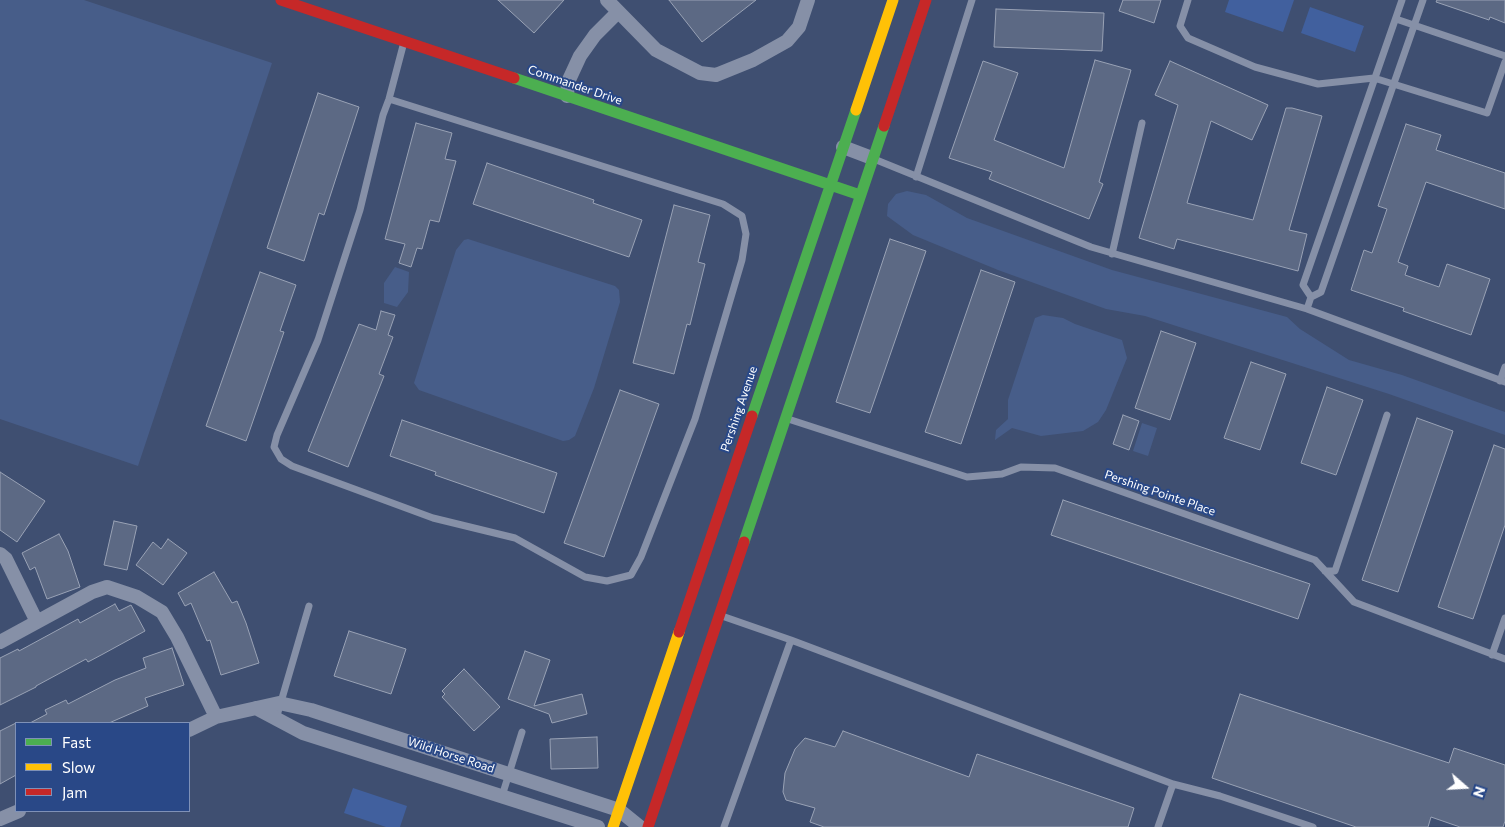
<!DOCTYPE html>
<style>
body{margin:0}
#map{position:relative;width:1505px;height:827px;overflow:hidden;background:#3f4f71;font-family:Commissioner,sans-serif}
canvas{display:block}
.legend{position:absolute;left:15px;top:722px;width:175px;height:90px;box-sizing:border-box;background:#294887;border:1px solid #7f91b7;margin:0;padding:6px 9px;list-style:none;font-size:15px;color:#fff}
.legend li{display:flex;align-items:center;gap:10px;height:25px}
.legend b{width:25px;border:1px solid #7f91b7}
.north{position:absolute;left:1440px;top:762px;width:50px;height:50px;-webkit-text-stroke:4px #294887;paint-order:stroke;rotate:109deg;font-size:14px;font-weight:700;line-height:20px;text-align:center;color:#fff}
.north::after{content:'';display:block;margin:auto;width:18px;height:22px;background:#fff;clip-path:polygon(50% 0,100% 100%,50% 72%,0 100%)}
</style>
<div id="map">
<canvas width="1505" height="827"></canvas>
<ul class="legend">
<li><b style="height:6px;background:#4caf50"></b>Fast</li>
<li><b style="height:6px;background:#ffc107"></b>Slow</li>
<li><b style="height:6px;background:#c62828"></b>Jam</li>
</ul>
<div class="north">N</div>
</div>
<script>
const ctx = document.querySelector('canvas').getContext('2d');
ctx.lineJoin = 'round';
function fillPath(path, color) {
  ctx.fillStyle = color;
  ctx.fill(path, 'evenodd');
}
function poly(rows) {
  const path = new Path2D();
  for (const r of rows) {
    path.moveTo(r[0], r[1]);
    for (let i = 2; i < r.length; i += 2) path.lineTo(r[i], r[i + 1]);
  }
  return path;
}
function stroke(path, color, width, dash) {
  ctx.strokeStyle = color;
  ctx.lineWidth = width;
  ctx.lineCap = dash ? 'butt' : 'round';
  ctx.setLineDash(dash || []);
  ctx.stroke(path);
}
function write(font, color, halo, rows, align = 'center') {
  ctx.font = font + ' Commissioner,sans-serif';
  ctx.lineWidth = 4;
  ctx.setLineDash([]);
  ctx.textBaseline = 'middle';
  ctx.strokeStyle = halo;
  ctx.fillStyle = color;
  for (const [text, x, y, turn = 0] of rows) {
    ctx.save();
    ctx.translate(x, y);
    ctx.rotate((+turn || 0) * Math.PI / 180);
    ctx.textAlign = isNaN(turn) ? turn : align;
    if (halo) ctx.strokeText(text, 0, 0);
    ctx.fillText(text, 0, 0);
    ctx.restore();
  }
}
const green = poly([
 [1229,0,1294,0,1283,32,1225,12],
 [1310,7,1364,26,1355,52,1301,33],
 [353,788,407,806,400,827,386,827,344,813]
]);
const water = poly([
 [0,0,84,0,272,63,138,466,0,419],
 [907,191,926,195,967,218,1112,270,1287,317,1300,329,1349,360,1402,375,1505,412,1505,435,1389,394,1145,316,1106,309,998,270,913,235,887,216,888,204,896,194],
 [468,239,615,286,619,290,620,302,594,388,575,436,569,440,563,441,419,390,414,383,456,250,464,240],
 [395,267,409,272,408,292,397,307,384,303,384,283],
 [1043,315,1063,318,1075,324,1122,340,1127,358,1106,410,1098,422,1083,431,1041,436,1012,428,995,440,996,430,1008,419,1008,400,1035,318],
 [1142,423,1157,428,1148,456,1133,451]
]);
const building = poly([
 [498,0,564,0,534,33,498,0],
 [669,0,756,0,702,42,669,0],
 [1123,0,1161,0,1154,23,1119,11,1123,0],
 [1437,0,1505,0,1505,23,1490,17,1489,20,1436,2,1437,0],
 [996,9,1104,13,1102,51,994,47,996,9],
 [1095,60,1131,70,1099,182,1103,184,1089,219,989,179,992,172,949,158,983,61,1018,73,994,140,1064,168,1095,60],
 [1170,61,1268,105,1252,140,1211,121,1187,203,1253,220,1286,108,1292,108,1322,116,1289,230,1307,234,1298,271,1177,239,1174,249,1139,238,1178,105,1155,95,1170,61],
 [318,93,359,107,324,215,319,213,304,261,267,248,318,93],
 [416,123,452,133,445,159,456,161,439,222,430,220,422,249,417,248,411,267,399,263,405,244,385,239,416,123],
 [1406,124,1441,135,1436,150,1505,173,1505,209,1426,182,1398,262,1408,266,1405,275,1439,287,1447,264,1490,279,1471,335,1403,311,1404,308,1351,290,1364,250,1372,253,1387,209,1378,206,1406,124],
 [487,163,594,200,593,203,642,220,629,257,473,204,487,163],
 [674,205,710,215,698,262,705,264,690,325,687,324,674,374,633,363,674,205],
 [890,239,926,251,870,413,836,402,890,239],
 [981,270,1015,282,961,444,925,432,981,270],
 [260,272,296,285,280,331,284,332,246,441,206,426,260,272],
 [381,311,395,315,388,335,393,337,379,374,384,376,348,467,308,451,359,324,376,330,381,311],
 [1161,331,1196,343,1170,420,1135,408,1161,331],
 [1251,362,1286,374,1260,450,1224,438,1251,362],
 [1327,387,1363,400,1336,475,1301,463,1327,387],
 [620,390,659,404,604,557,564,543,620,390],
 [1123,415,1139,421,1129,450,1113,444,1123,415],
 [1417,418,1453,431,1398,592,1362,580,1417,418],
 [402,420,557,473,544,513,435,475,436,472,390,456,402,420],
 [1494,445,1505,449,1505,525,1473,619,1438,607,1494,445],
 [0,472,45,501,17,542,0,530,0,472],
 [1063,500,1310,584,1298,619,1051,535,1063,500],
 [114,521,137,526,127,570,104,565,114,521],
 [59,534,68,551,80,587,47,599,35,567,30,570,22,553,59,534],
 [168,539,187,553,163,585,136,565,153,542,161,549,168,539],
 [214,572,232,603,237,601,246,623,259,663,221,675,210,640,207,641,191,603,185,606,178,593,214,572],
 [115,604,119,611,131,605,145,631,103,654,88,662,86,659,36,686,36,687,0,705,0,658,18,649,19,651,78,619,80,623,115,604],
 [349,631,406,649,391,694,334,676,349,631],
 [172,648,184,685,145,698,148,706,109,723,30,723,47,714,45,710,66,700,68,704,115,680,146,668,143,658,172,648],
 [525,651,550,660,534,706,582,694,587,714,552,723,549,714,508,699,525,651],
 [464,669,500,707,474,731,442,697,445,694,442,691,464,669],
 [1240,694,1449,763,1454,748,1505,765,1505,821,1503,827,1460,827,1431,817,1428,827,1356,827,1212,778,1240,694],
 [16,723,16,775,0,784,0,731,16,723],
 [843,731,969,777,977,754,1134,808,1128,827,824,827,810,822,815,808,786,800,783,792,785,773,795,749,805,738,835,747,843,731],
 [597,737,598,768,551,769,550,739,597,737]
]);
const lane = poly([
 [1188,0,1180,26,1188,38,1255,67,1318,84,1374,78,1487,113,1505,62],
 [1396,19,1505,56],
 [389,99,723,204,742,216,746,234,742,260,695,419,641,557,631,575,607,581,585,577,515,538,433,518,292,466,281,459,274,447,277,435,318,340,360,210,383,115,389,99,404,42],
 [874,159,1091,247,1307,309,1505,382],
 [916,177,972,0],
 [1112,254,1142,123],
 [1311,297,1303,285,1402,0],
 [1307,309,1311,297,1321,292,1423,0],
 [1500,381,1505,367],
 [785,418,967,477,1002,474,1021,467,1055,468,1315,560,1354,602,1505,659],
 [1325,571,1335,571,1387,415],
 [719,615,791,640,724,827],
 [791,640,1173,784,1158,827],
 [1492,655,1505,618],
 [276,719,309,606],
 [1173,784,1220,796,1313,827],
 [502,796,522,732]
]);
const street = poly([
 [607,0,656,50,700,73,716,75,753,60,787,41,799,27,808,0],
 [567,96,568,82,580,56,595,35,618,12],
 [843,147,872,158],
 [0,554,6,559,37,622],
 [0,642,92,592,107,587,137,597,162,612,177,637,216,717],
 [256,708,303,733,598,827],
 [189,730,216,717,279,703,311,710,619,810,640,827],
 [0,819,19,811]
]);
const fast = poly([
 [514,78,860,195],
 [752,416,856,110],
 [744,542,884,126]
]);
const slow = poly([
 [856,110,893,0],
 [613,827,679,632]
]);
const jam = poly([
 [281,0,514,78],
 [884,126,926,0],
 [679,632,752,416],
 [648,827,744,542]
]);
const streetNames = [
 ["Commander Drive",575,85,19],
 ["Pershing Avenue",739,409,-71],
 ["Pershing Pointe Place",1160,493,19],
 ["Wild Horse Road",451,755,18]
];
fillPath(green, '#41609e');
fillPath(water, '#475d89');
fillPath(building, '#5c6984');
stroke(building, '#99a2b5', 1);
stroke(lane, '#8690a7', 7);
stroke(street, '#8690a7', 14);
stroke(fast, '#4caf50', 11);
stroke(slow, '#ffc107', 11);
stroke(jam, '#c62828', 11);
write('12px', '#fff', '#294887', streetNames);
</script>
